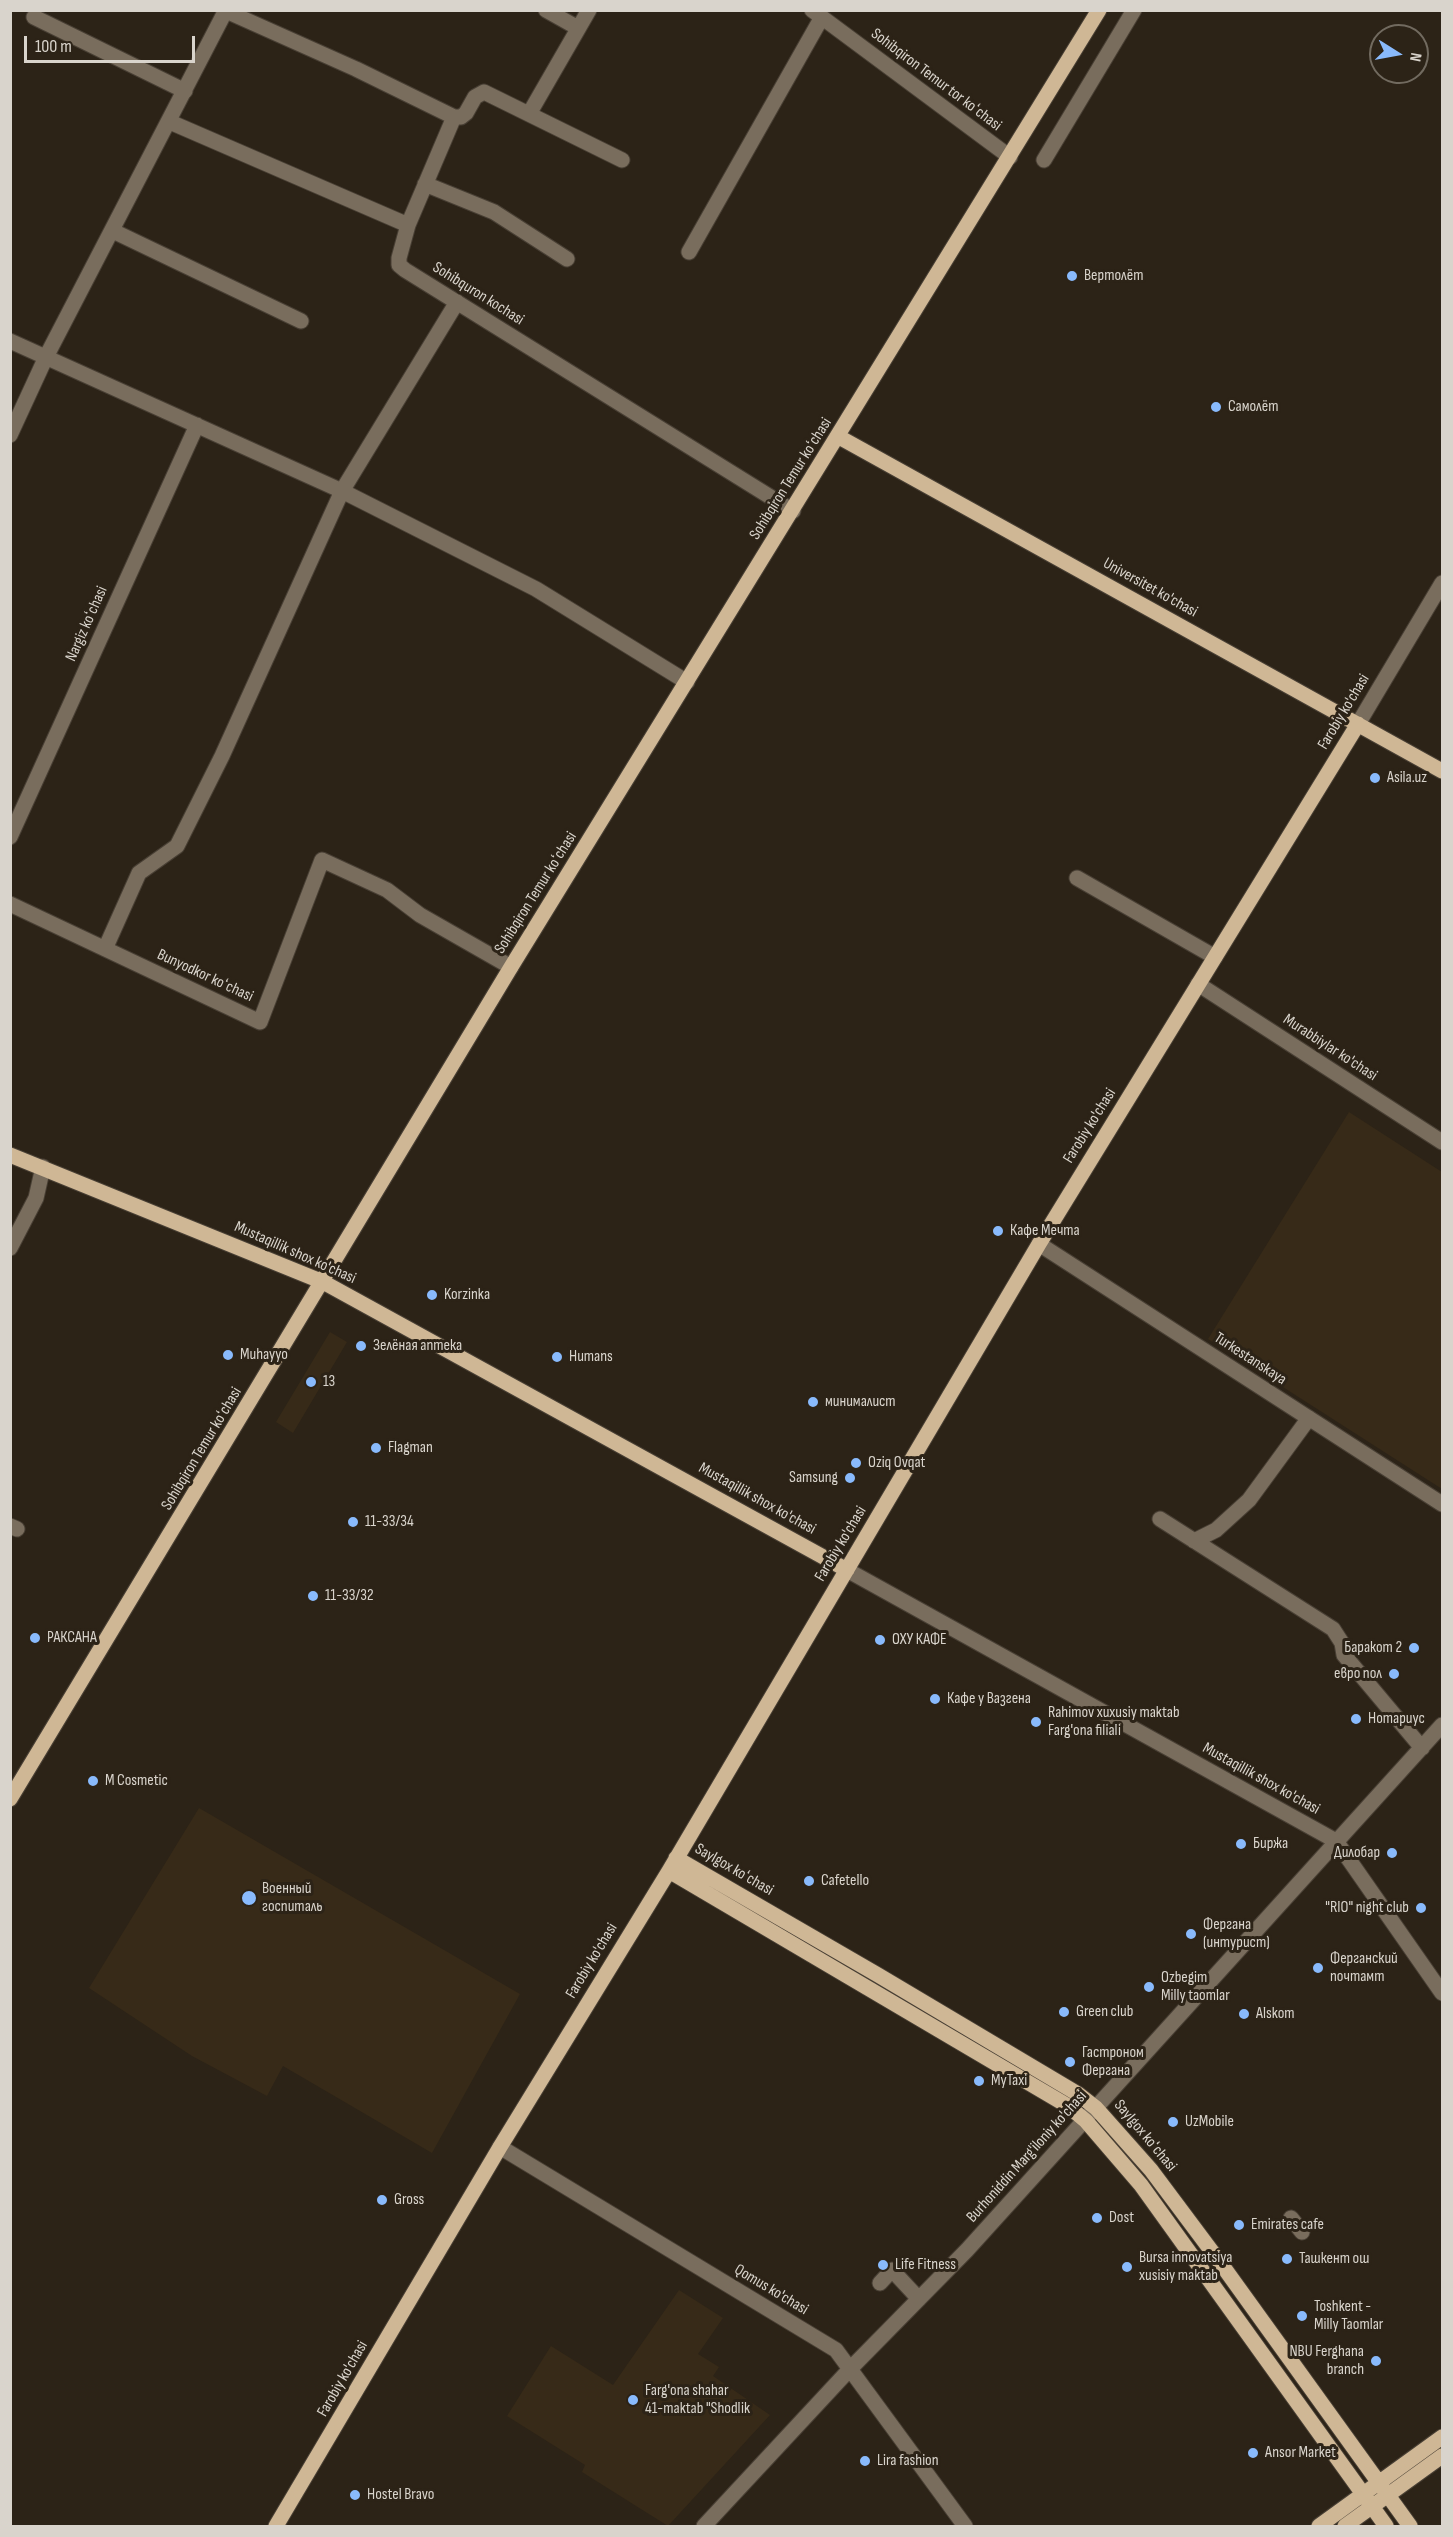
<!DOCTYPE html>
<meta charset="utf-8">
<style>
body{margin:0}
#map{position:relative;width:1453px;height:2537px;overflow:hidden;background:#2c2317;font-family:"Sofia Sans Condensed",sans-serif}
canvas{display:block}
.frame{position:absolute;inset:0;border:12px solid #d9d4cc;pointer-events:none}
.north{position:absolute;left:1369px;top:24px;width:60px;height:60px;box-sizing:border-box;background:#2c2317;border:2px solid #716a5f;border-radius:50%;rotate:101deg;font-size:16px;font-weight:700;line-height:24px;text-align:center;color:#d9d4cc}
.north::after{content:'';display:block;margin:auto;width:21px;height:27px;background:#89bafc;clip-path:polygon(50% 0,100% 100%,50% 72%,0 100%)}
.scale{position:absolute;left:24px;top:36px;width:171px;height:27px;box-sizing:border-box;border:3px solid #d9d4cc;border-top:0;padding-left:8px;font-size:18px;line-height:21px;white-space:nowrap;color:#d9d4cc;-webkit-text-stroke:4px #2c2317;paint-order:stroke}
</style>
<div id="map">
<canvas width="1453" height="2537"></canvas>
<div class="frame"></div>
<div class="north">N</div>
<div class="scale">100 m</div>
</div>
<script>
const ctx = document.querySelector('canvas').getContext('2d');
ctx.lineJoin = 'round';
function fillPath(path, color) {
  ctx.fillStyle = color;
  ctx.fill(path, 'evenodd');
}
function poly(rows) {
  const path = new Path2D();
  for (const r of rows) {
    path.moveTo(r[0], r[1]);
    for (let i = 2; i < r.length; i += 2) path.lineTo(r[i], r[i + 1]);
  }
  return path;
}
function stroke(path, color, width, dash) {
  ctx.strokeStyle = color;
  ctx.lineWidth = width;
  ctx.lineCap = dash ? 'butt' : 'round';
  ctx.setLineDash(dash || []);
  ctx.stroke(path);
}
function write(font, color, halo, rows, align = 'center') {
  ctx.font = font + ' "Sofia Sans Condensed",sans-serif';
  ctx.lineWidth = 6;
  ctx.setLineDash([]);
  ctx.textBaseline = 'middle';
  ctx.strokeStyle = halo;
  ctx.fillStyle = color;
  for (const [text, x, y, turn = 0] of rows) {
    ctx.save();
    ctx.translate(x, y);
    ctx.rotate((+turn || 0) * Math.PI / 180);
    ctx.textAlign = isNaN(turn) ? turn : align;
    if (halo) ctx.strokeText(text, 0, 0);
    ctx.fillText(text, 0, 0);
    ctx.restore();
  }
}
const built = poly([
 [1349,1112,1442,1172,1442,1489,1208,1339],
 [330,1332,347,1342,293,1433,276,1422],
 [199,1808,520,1994,432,2153,283,2066,267,2096,192,2056,89,1988],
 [679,2290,723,2318,698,2354,719,2367,713,2376,770,2415,668,2526,582,2472,585,2465,507,2416,551,2346,613,2385]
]);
const minor = poly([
 [546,10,578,28],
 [812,10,1010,157],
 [226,11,356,69,454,117,461,117,466,113,475,97,484,92,622,160],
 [34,17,185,91],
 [529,114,589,10],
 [170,122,408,225,399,258,399,265,405,270,793,511],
 [1044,160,1134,10],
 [425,184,494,212,567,259],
 [408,225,454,117],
 [113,231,301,321],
 [689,252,822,17],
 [10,341,342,491,536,589,687,682],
 [10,435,46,357,226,10],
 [1358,724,1442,583],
 [10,837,197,425],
 [1077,878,1215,957],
 [10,904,260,1022,322,860,387,890,420,915,511,967],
 [105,949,139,873,177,846,222,756,342,491,457,302],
 [1198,984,1442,1142],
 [1039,1244,1442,1504],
 [10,1248,36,1198,43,1167],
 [1160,1519,1333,1629,1342,1643,1344,1655,1422,1748],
 [10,1526,17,1529],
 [1194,1541,1216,1530,1249,1500,1309,1418],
 [847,1570,1336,1841,1442,1993],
 [500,2147,836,2350,965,2526],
 [1291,2218,1302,2232],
 [880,2283,892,2270,919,2299],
 [704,2526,850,2369,967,2250,1442,1725]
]);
const major = poly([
 [839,437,1442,771],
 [10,1155,323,1282,847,1570],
 [10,1799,511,967,1099,10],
 [676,1858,878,1975,1078,2094,1096,2108,1151,2170,1222,2265,1410,2526],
 [669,1871,1068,2106,1086,2121,1141,2185,1386,2526],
 [276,2526,500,2147,669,1871,1039,1244,1358,724],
 [1319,2526,1442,2437],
 [1345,2526,1442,2456]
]);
const markers = [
 [1072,276,6,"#89bafc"],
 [1216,407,6,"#89bafc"],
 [1375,778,6,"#89bafc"],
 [998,1231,6,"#89bafc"],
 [432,1295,6,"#89bafc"],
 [361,1346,6,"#89bafc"],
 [228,1355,6,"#89bafc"],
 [557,1357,6,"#89bafc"],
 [311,1382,6,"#89bafc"],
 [813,1402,6,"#89bafc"],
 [376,1448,6,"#89bafc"],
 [856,1463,6,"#89bafc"],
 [850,1478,6,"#89bafc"],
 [353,1522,6,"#89bafc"],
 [313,1596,6,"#89bafc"],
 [35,1638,6,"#89bafc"],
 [880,1640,6,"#89bafc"],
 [1414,1648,6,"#89bafc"],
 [1394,1674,6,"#89bafc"],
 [935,1699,6,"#89bafc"],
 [1356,1719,6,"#89bafc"],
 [1036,1722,6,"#89bafc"],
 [93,1781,6,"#89bafc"],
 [1241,1844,6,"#89bafc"],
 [1392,1853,6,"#89bafc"],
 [809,1881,6,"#89bafc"],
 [249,1898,8,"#89bafc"],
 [1421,1908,6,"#89bafc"],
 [1191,1934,6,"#89bafc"],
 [1318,1968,6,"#89bafc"],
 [1149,1987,6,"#89bafc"],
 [1064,2012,6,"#89bafc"],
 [1244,2014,6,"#89bafc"],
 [1070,2062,6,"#89bafc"],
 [979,2081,6,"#89bafc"],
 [1173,2122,6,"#89bafc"],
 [382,2200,6,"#89bafc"],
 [1097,2218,6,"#89bafc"],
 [1239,2225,6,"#89bafc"],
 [1287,2259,6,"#89bafc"],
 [883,2265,6,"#89bafc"],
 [1127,2267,6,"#89bafc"],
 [1302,2316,6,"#89bafc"],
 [1376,2361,6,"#89bafc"],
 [633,2400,6,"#89bafc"],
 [1253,2453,6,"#89bafc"],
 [865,2461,6,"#89bafc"],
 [355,2495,6,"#89bafc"]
];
const streetNames = [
 ["Sohibqiron Temur tor koʻchasi",936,80,37],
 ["Sohibquron kochasi",478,294,32],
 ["Sohibqiron Temur koʻchasi",791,479,-58],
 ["Universitet ko'chasi",1150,588,29],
 ["Nargiz koʻchasi",87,624,-66],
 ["Farobiy ko'chasi",1344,712,-59],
 ["Sohibqiron Temur koʻchasi",536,893,-58],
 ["Bunyodkor koʻchasi",205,976,25],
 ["Murabbiylar ko'chasi",1330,1048,33],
 ["Farobiy ko'chasi",1090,1126,-58],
 ["Mustaqillik shox ko'chasi",295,1253,24],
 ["Turkestanskaya",1250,1359,33],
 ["Sohibqiron Temur koʻchasi",202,1449,-59],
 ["Mustaqillik shox ko'chasi",757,1499,29],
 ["Farobiy ko'chasi",841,1544,-59],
 ["Mustaqillik shox ko'chasi",1261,1779,29],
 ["Saylgox koʻchasi",734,1870,30],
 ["Farobiy ko'chasi",592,1961,-59],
 ["Saylgox koʻchasi",1145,2136,50],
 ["Burhoniddin Marg'iloniy ko'chasi",1027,2157,-48],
 ["Qomus ko'chasi",771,2290,31],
 ["Farobiy ko'chasi",343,2379,-60]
];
const poiNames = [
 ["Вертолёт",1084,276],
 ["Самолёт",1228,407],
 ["Asila.uz",1387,778],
 ["Кафе Мечта",1010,1231],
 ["Korzinka",444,1295],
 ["Зелёная аптека",373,1346],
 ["Muhayyo",240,1355],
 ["Humans",569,1357],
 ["13",323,1382],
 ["минималист",825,1402],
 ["Flagman",388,1448],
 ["Oziq Ovqat",868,1463],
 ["Samsung",838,1478,"right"],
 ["11-33/34",365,1522],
 ["11-33/32",325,1596],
 ["РАКСАНА",47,1638],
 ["ОХУ КАФЕ",892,1640],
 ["Баракот 2",1402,1648,"right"],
 ["евро пол",1382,1674,"right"],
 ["Кафе у Вазгена",947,1699],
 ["Rahimov xuxusiy maktab",1048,1713],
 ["Farg'ona filiali",1048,1731],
 ["Нотариус",1368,1719],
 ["M Cosmetic",105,1781],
 ["Биржа",1253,1844],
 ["Дилобар",1380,1853,"right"],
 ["Cafetello",821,1881],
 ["Военный",262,1889],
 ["госпиталь",262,1907],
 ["\"RIO\" night club",1409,1908,"right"],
 ["Фергана",1203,1925],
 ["(интурист)",1203,1943],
 ["Ферганский",1330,1959],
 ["почтамт",1330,1977],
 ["Ozbegim",1161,1978],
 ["Milly taomlar",1161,1996],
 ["Green club",1076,2012],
 ["Alskom",1256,2014],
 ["Гастроном",1082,2053],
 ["Фергана",1082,2071],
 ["MyTaxi",991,2081],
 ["UzMobile",1185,2122],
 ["Gross",394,2200],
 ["Dost",1109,2218],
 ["Emirates cafe",1251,2225],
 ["Bursa innovatsiya",1139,2258],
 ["xusisiy maktab",1139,2276],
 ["Ташкент ош",1299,2259],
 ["Life Fitness",895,2265],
 ["Toshkent -",1314,2307],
 ["Milly Taomlar",1314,2325],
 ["NBU Ferghana",1364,2352,"right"],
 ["branch",1364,2370,"right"],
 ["Farg'ona shahar",645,2391],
 ["41-maktab \"Shodlik",645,2409],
 ["Ansor Market",1265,2453],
 ["Lira fashion",877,2461],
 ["Hostel Bravo",367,2495]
];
fillPath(built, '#372a18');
stroke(minor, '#483f34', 17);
stroke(major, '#483f34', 17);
stroke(minor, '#796d5d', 15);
stroke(major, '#cfb795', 15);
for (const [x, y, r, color] of markers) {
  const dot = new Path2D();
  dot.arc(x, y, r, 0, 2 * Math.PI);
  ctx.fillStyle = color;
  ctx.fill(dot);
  stroke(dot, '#2c2317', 2);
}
write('16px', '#d9d4cc', '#2c2317', streetNames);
write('16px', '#d9d4cc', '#2c2317', poiNames, 'left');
</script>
